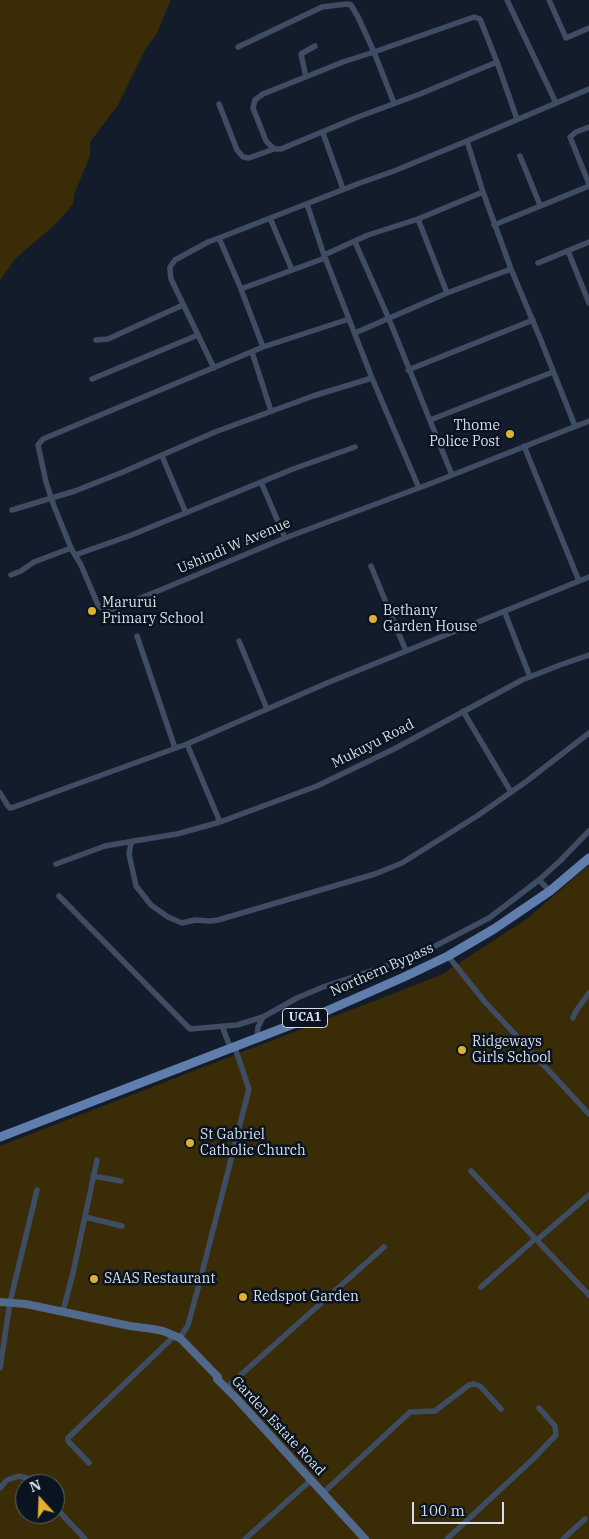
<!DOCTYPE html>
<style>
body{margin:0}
#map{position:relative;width:589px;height:1539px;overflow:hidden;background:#131c2a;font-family:"IBM Plex Serif",serif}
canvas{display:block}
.north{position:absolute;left:15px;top:1474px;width:50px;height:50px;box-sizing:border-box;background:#0a1320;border:1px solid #5c6570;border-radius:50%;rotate:340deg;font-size:14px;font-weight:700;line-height:20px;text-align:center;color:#d8dfe8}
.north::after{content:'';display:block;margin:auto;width:18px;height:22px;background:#dfb034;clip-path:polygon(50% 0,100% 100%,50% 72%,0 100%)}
.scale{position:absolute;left:412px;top:1502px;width:92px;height:22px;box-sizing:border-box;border:2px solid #d8dfe8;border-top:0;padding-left:6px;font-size:15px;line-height:18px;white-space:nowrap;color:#d8dfe8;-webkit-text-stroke:4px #0a1320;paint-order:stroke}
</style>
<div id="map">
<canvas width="589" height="1539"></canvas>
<div class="north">N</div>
<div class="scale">100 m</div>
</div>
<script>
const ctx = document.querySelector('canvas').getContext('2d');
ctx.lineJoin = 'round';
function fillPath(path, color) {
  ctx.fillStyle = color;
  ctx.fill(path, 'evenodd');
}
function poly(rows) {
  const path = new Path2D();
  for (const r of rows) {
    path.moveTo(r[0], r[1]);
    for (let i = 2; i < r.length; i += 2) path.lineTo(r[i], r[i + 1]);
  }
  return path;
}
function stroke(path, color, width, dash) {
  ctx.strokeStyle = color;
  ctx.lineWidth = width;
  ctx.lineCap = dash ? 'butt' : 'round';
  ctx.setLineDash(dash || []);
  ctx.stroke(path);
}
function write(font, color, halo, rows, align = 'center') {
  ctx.font = font + ' "IBM Plex Serif",serif';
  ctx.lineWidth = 5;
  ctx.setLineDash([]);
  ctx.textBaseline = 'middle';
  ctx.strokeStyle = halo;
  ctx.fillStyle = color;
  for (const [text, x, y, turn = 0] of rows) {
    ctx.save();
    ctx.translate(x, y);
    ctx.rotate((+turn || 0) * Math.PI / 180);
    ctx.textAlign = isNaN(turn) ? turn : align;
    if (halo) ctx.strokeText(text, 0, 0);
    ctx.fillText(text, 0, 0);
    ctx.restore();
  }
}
const green = poly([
 [0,0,171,0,156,35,146,48,118,105,90,142,90,156,75,192,73,204,58,222,15,259,0,280],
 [589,865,589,1539,0,1539,0,1146,441,975,528,918],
 [25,1484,55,1484,55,1514,25,1514]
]);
const street = poly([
 [507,0,556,103],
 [549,0,566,38,589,28],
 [238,47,322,7,347,4,351,5,358,17,374,52,474,17,480,19,497,62],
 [306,77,301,54,315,46],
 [394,103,374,52,343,62,263,94,255,100,253,108,266,141,274,149,281,149,358,117,420,94,497,62,517,119],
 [219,104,237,150,243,157,249,158,274,149],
 [589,127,576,132,570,137,589,184],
 [323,133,343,189],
 [520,156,540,205],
 [307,204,324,255,349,319],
 [270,218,292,270],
 [494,225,589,186],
 [355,242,389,319,452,475],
 [568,251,589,303],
 [324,255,368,235,418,219],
 [538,263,589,242],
 [241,289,325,258],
 [447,293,418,219,483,192],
 [355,333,447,293,511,269],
 [96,340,108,339,183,305],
 [263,347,241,289,219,238,360,183,394,171,467,141],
 [252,352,271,411],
 [214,368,171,279,170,270,170,267,175,260,208,242,219,238],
 [408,370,533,320],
 [92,379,198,335],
 [430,420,553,372],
 [575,426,540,338,511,269,483,192,467,141,589,89],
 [524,446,579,581],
 [162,456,186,513],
 [261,482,285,538],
 [419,488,372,378,349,319,263,347,43,439,38,445,46,482,54,506,71,548,81,565,98,605,105,612,158,591,285,538,432,483,589,421],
 [12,510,75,491,123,472,215,432,313,396,372,378],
 [75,555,129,536,293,469,355,447],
 [371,566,406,651],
 [11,575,21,571,34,562,71,548],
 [505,613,530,677],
 [137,636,175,748],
 [239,641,267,709],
 [589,655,560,665,522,680,394,749,317,786,220,822,177,834,134,841,131,843,129,854,136,886,151,905,168,917,182,923,195,920,210,921,218,920,375,874,402,863,477,816,527,781,589,733],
 [463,711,511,792],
 [187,744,220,822],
 [0,793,8,806,10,808,14,807,187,744,327,683,589,577],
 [56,864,105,846,134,841],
 [539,880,550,891],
 [59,896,190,1029,237,1025,263,1017],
 [448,956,485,1002,589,1114],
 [573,1018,576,1011,589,993],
 [222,1026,230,1047],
 [257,1036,258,1027,263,1017,297,998,323,987,418,955,489,918,539,880,560,861,589,831],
 [471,1171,589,1295],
 [93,1176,121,1181],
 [85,1217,122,1226],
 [537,1240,589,1195],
 [481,1287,535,1239],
 [63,1311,73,1273,97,1160],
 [180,1338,188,1325,201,1277,249,1089,234,1045],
 [0,1368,10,1302,37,1190],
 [226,1388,384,1247],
 [89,1463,68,1441,68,1438,166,1344,171,1339,171,1334],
 [0,1488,7,1480,19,1476,27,1478,34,1484],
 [323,1493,410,1412,435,1411,469,1385,474,1384,480,1386,501,1409],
 [55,1507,85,1539],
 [245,1539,311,1480],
 [447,1539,532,1460,556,1435,555,1426,539,1408],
 [563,1539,585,1519]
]);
const secondary = poly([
 [0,1302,26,1304,130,1326,153,1329,163,1331,180,1338,218,1377,217,1379,237,1399,365,1539]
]);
const primary = poly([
 [0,1137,322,1013,404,977,448,956,494,929,550,891,589,858]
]);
const markers = [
 [510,434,5,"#dfb034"],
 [92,611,5,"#dfb034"],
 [373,619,5,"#dfb034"],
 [462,1050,5,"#dfb034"],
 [190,1143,5,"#dfb034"],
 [94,1279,5,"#dfb034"],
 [243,1297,5,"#dfb034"]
];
const shields = [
 [305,1018,45]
];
const shieldNames = [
 ["UCA1",305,1018]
];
const poiNames = [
 ["Thome",500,426,"right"],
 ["Police Post",500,442,"right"],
 ["Marurui",102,603],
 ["Primary School",102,619],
 ["Bethany",383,611],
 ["Garden House",383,627],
 ["Ridgeways",472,1042],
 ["Girls School",472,1058],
 ["St Gabriel",200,1135],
 ["Catholic Church",200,1151],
 ["SAAS Restaurant",104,1279],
 ["Redspot Garden",253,1297]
];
const streetNames = [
 ["Ushindi W Avenue",234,546,-23],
 ["Mukuyu Road",373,744,-27],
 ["Northern Bypass",382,970,-24],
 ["Garden Estate Road",278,1426,47]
];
fillPath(green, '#3a2c06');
stroke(street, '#3e4d64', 5.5);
stroke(secondary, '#50698d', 8);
stroke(primary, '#5f7ead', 9);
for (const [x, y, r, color] of markers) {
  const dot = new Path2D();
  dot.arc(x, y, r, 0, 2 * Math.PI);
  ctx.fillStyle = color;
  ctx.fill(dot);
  stroke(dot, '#0a1320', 2);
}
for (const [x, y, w] of shields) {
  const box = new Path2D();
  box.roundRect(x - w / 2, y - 9.5, w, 19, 4);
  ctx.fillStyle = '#0a1320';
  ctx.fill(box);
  stroke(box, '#d8dfe8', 1);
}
write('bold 12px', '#d8dfe8', null, shieldNames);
write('14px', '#d8dfe8', '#0a1320', poiNames, 'left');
write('14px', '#d8dfe8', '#0a1320', streetNames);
</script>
